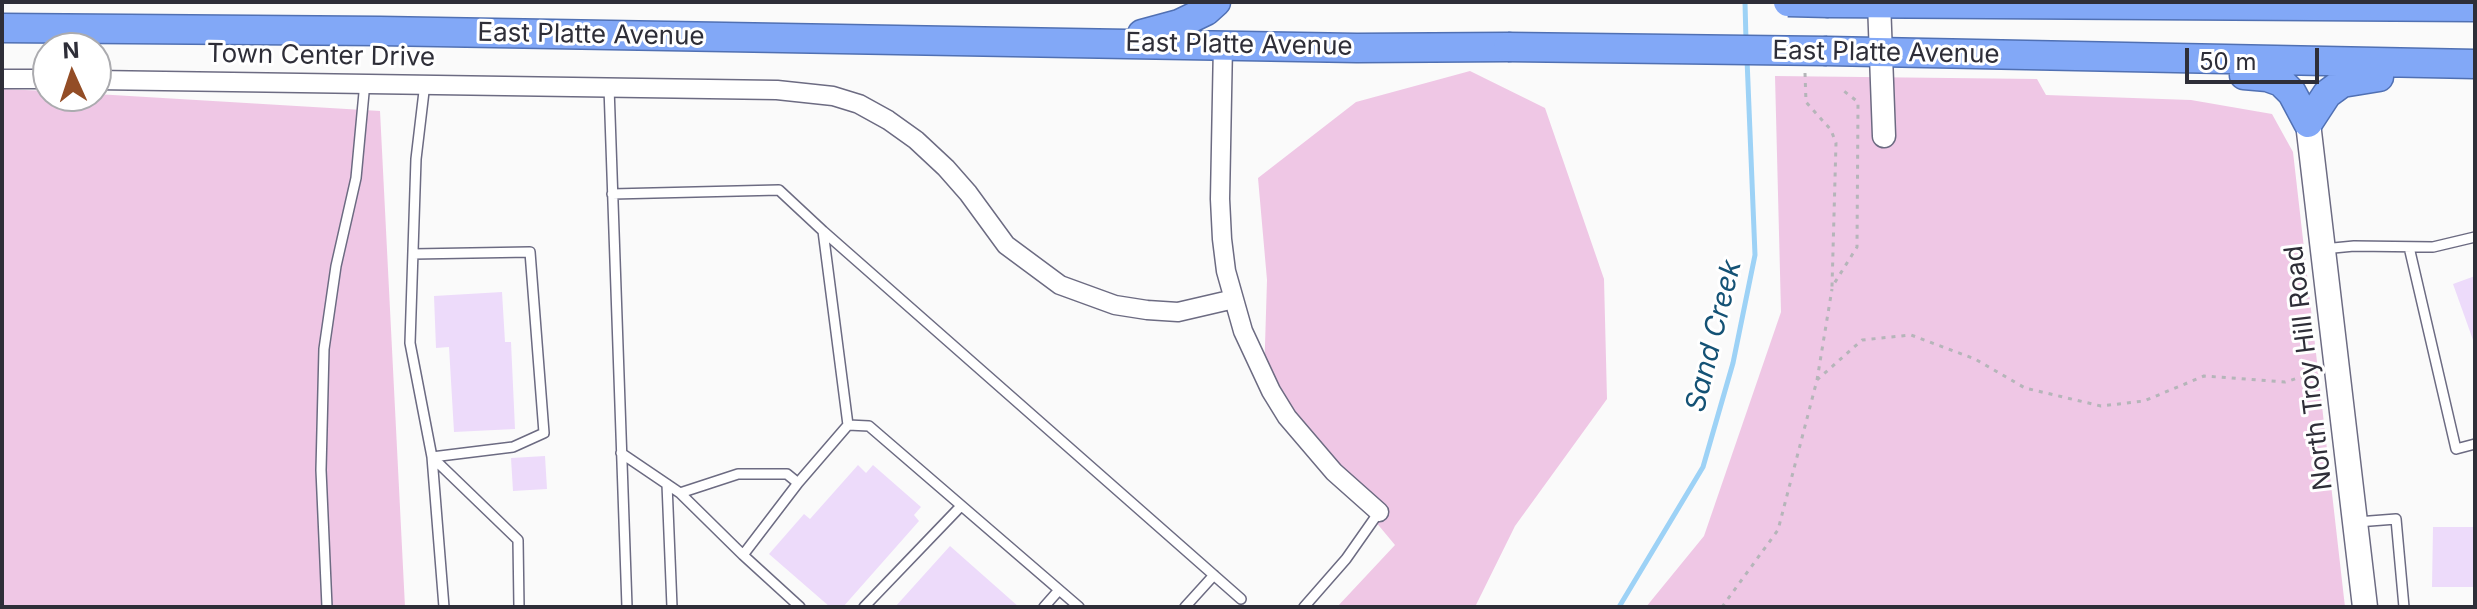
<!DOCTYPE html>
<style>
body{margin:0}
#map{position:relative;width:2477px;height:609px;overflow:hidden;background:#fafafa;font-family:Inter,sans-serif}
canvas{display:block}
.frame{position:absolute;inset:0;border:4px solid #2e2e38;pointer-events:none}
.north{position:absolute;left:32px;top:32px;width:80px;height:80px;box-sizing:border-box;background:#fff;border:2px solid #ababaf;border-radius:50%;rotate:357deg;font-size:22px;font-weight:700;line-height:32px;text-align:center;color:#2e2e38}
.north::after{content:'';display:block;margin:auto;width:28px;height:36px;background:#934d26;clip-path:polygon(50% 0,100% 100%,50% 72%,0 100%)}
.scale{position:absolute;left:2185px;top:48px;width:134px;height:36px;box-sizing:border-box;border:4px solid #2e2e38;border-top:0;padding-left:10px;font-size:24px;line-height:28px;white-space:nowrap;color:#2e2e38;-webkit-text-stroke:6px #fff;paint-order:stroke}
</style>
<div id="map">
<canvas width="2477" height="609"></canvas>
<div class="frame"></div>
<div class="north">N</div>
<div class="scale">50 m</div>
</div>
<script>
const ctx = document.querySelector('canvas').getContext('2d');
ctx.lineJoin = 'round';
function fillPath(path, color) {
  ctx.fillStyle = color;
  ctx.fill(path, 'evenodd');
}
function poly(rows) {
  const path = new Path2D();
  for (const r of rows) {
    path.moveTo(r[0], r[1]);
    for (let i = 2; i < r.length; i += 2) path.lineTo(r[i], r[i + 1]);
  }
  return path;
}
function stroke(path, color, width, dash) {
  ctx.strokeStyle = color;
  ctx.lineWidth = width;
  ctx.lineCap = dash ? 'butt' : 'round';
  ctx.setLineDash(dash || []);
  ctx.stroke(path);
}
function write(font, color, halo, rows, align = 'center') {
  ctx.font = font + ' Inter,sans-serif';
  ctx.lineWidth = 6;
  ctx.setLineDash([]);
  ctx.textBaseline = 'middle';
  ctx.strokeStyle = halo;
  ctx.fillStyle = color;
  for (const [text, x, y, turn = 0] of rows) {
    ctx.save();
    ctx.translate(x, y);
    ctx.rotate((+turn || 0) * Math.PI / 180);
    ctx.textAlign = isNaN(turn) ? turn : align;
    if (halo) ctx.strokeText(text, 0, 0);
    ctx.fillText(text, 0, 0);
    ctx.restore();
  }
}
const green = poly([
 [1470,71,1545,108,1604,279,1607,399,1515,526,1475,607,1337,607,1395,545,1334,472,1264,378,1267,280,1258,178,1356,102],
 [1775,76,2037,79,2046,95,2191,100,2272,114,2293,152,2345,607,1646,607,1704,536,1781,312],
 [2,89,48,91,48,96,96,94,380,111,405,607,2,607]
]);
const stream = poly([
 [1745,2,1746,41],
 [1619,607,1703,467,1733,363,1755,255,1747,59]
]);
const building = poly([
 [2475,276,2475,340,2473,340,2453,284],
 [502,292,505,342,511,342,515,429,454,432,449,347,436,348,434,296],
 [545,456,547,489,513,491,511,458],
 [858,465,866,473,873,465,921,507,914,515,919,521,843,607,830,607,769,554,804,514,810,519],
 [2433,527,2475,527,2475,587,2432,587],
 [950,546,1019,607,895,607]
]);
const path = poly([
 [1805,73,1806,102,1831,130,1836,143,1832,287,1857,247,1858,102,1840,88],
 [1817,380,1832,289],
 [1722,607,1778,530,1817,380,1862,340,1911,335,1975,359,2025,388,2101,406,2144,401,2204,376,2285,382,2318,372]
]);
const service = poly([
 [425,83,416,159,410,343,432,457,444,607],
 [609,87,627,607],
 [612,194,779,190,823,231],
 [2409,247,2456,449,2475,444],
 [2323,249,2354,246,2433,247,2475,237],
 [413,254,530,252,544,433,513,447,432,457],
 [848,425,823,231,1241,599],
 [621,453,680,493,738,474,787,474,798,483],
 [432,457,518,540,519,607],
 [667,484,672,607],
 [680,493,743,555],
 [2357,522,2396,519,2404,607],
 [327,607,321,470,324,349,336,266,356,178,365,82],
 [800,607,743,555,798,483,848,425,869,426,1079,607],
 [864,607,961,506],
 [1044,607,1059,590],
 [1185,607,1214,575],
 [1304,607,1346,559,1379,512]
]);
const minor = poly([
 [1223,44,1220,199,1222,239,1226,271,1243,331,1271,391,1287,417,1334,472,1379,512],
 [2,79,48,79],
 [96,80,777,90,833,96,859,104,888,120,916,140,946,168,968,193,1006,245,1060,285,1115,305,1147,310,1178,312,1234,299]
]);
const tertiary = poly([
 [1879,2,1884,136]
]);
const secondary = poly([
 [2308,123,2365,607]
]);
const trunk = poly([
 [1829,3,2475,7],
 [2,28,380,31,1357,48,1508,47],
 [1142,34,1179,24,1206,11,1216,2],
 [1827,51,2475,64],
 [2244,75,2267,77,2281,82,2292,93,2308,123,2327,94,2342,83,2379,77]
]);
const trunkBridge = poly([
 [1788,2,1829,3],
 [1508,47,1827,51]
]);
const streetNames = [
 ["East Platte Avenue",591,35,1],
 ["East Platte Avenue",1239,45,1],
 ["East Platte Avenue",1886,53,1],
 ["Town Center Drive",321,56,1],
 ["North Troy Hill Road",2309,368,-97]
];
const waterNames = [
 ["Sand Creek",1714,336,-76]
];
fillPath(green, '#efc7e5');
stroke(stream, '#9dd2f6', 5);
fillPath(building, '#eddbfa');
stroke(service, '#6c6b82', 12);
stroke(minor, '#6c6b82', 21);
stroke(tertiary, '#6c6b82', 25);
stroke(secondary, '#6c6b82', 27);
stroke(trunk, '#5070b3', 31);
stroke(path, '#b5b5b9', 3, [4, 6]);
stroke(service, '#fff', 9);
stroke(minor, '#fff', 18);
stroke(tertiary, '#fff', 22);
stroke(secondary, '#fff', 24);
stroke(trunk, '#82a8f7', 28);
stroke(trunkBridge, '#5070b3', 31, []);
stroke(trunkBridge, '#82a8f7', 28);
write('26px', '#2e2e38', '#fff', streetNames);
write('italic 28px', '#145275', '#fff', waterNames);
</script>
